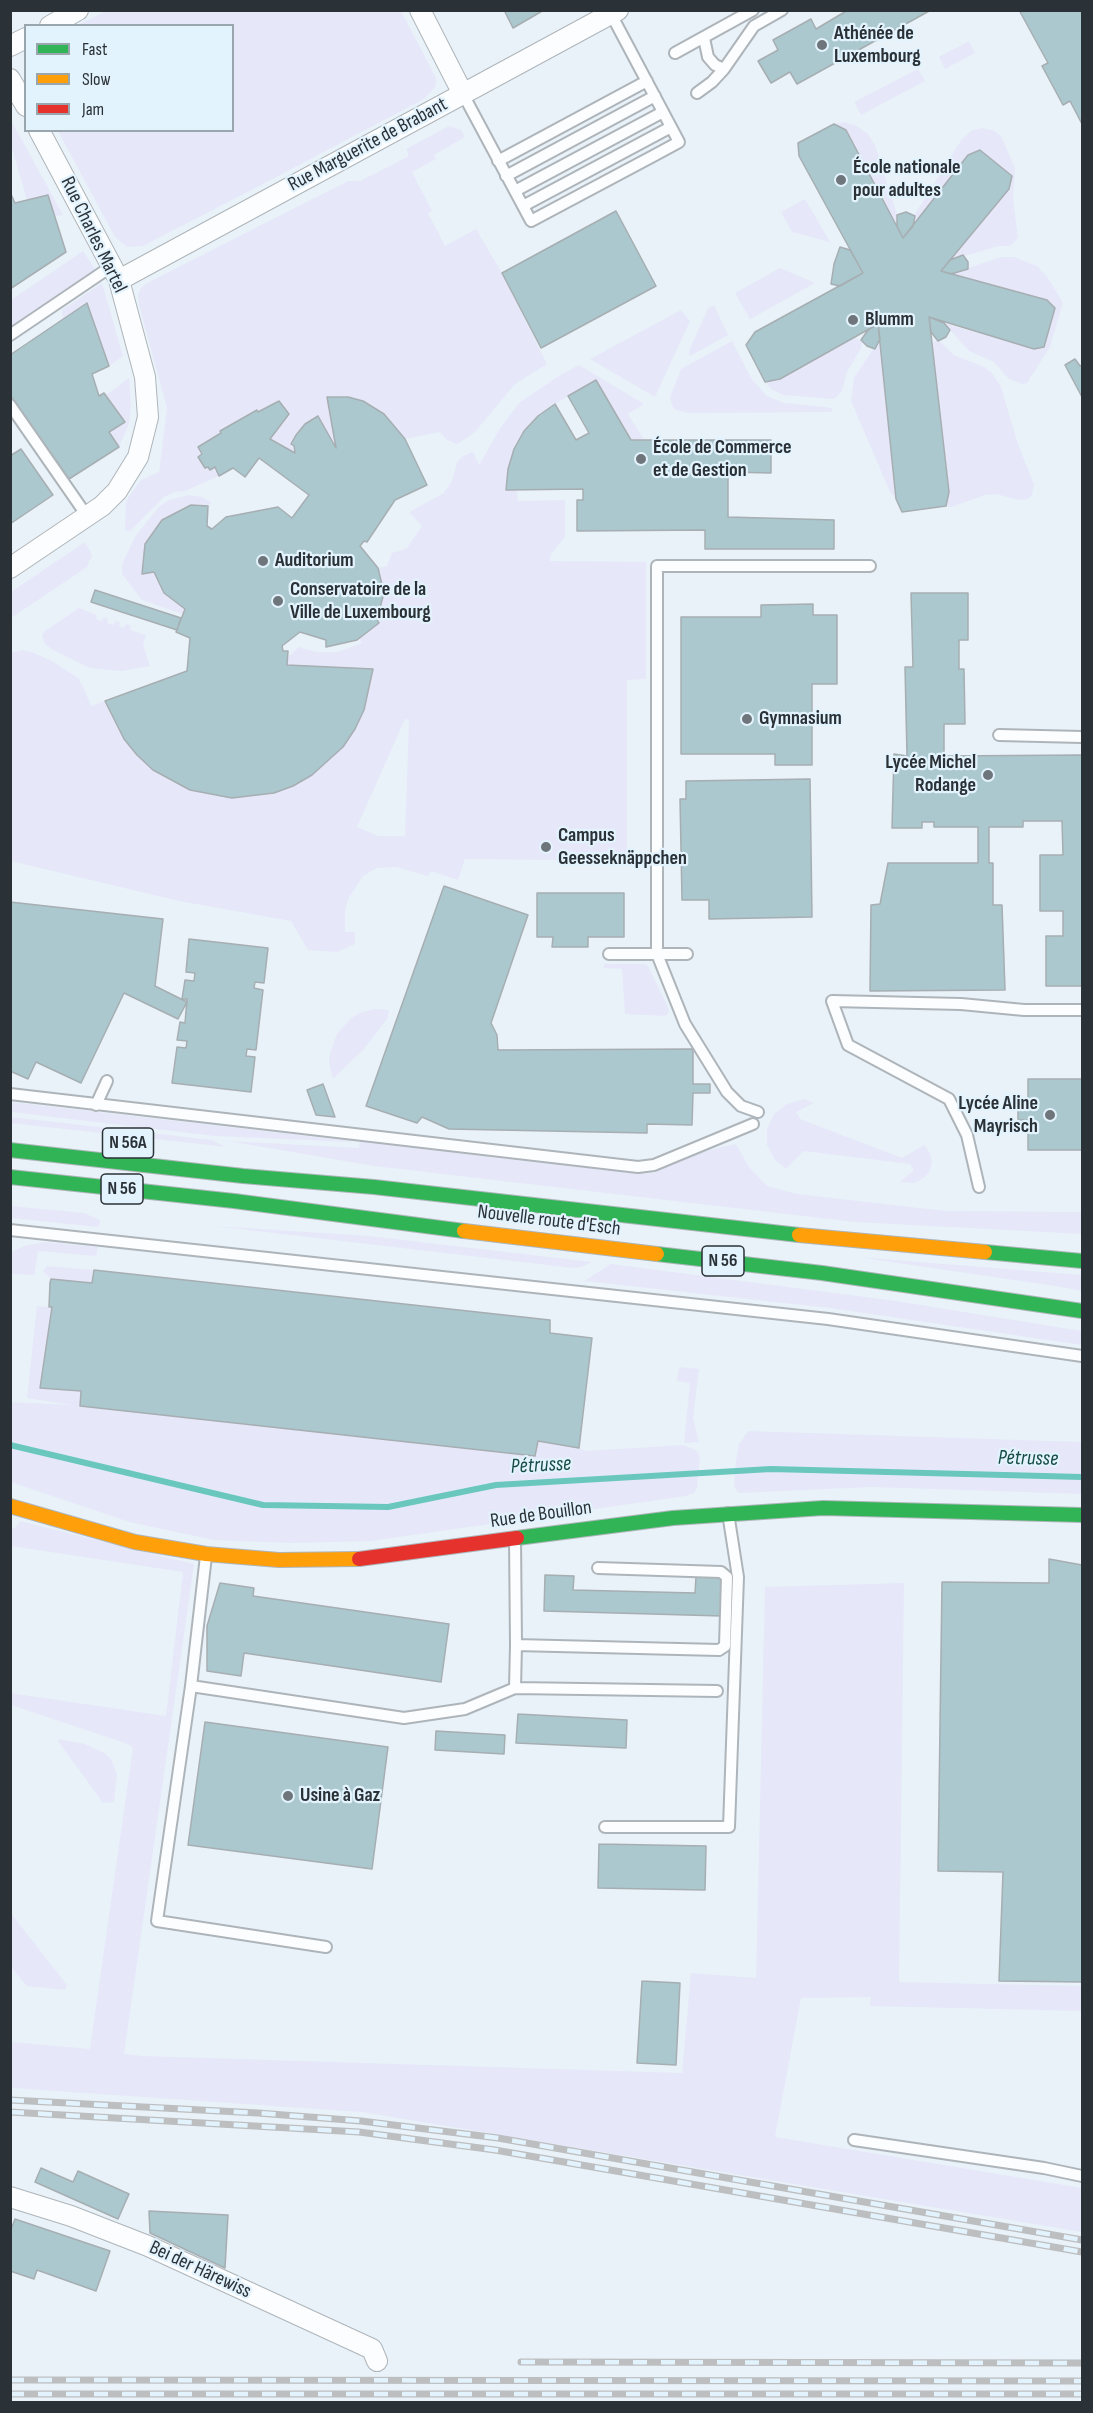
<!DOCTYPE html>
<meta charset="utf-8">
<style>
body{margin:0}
#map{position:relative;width:1093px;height:2413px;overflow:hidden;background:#e9f2f8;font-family:"Sofia Sans Condensed",sans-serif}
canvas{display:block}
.frame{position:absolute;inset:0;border:12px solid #2b3237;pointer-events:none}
.legend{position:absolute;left:24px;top:24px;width:210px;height:108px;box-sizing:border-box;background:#e3f3fe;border:2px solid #99a6ae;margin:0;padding:8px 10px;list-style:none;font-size:18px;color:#2b3237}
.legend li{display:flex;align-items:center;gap:12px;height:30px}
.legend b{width:30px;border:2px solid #99a6ae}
</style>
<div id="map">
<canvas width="1093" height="2413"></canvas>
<div class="frame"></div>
<ul class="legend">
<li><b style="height:8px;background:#30b455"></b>Fast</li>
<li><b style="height:8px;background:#ff9f0a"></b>Slow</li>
<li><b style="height:8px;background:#e5322d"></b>Jam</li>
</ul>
</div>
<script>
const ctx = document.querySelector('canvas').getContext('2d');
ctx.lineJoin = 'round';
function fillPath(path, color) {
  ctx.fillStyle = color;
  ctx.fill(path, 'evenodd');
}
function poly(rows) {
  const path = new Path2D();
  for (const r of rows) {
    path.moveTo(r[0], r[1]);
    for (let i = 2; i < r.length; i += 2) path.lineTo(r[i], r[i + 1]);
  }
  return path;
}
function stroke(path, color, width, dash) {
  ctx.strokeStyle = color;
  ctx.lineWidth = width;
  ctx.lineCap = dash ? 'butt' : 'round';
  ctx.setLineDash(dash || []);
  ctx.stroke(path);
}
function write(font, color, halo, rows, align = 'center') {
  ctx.font = font + ' "Sofia Sans Condensed",sans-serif';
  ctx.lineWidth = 4.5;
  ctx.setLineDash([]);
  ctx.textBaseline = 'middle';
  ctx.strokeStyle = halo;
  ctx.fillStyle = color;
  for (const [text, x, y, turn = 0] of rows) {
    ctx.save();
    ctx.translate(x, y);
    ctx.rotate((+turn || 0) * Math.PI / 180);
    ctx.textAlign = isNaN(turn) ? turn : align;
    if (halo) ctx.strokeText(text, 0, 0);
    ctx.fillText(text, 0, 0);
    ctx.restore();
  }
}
const green = poly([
 [106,11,401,11,436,78,436,86,424,99,261,185,143,246,127,247,115,237,58,131,232,130,232,26,78,25],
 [969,41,975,53,945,69,939,57],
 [918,69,925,81,861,115,854,102],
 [10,118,63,215,54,216,48,195,27,200,11,145,11,126,13,123],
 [844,122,857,126,868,134,875,145,903,233,962,139,971,131,982,128,994,131,1001,136,1015,168,1013,198,1018,238,1010,246,999,246,950,260,1010,189,1012,176,980,150,903,238,846,130,834,124],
 [449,126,461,130,465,137,434,155,436,159,412,172,432,211,428,213,445,246,476,229,502,273,547,364,515,384,474,433,457,444,447,440,440,432,405,439,384,414,363,401,348,397,336,448,317,416,305,424,296,435,291,444,295,453,270,439,289,414,279,401,258,412,256,410,220,430,221,433,198,447,202,454,199,457,205,468,215,467,219,476,185,491,174,492,164,497,130,531,125,530,126,503,128,498,141,480,159,472,167,408,139,305,138,295,141,288,147,283,348,181,360,181,390,166,409,156,406,149],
 [805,199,830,242,792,232,781,212],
 [83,251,96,271,11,328,11,300],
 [1001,257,1014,257,1037,266,1048,278,1063,303,1050,347,1027,383,1022,384,1009,379,994,362,969,351,944,323,1033,349,1044,347,1055,308,1047,300,951,274],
 [780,268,815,283,750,319,735,293],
 [102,283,123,356,109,366,87,303,63,319,62,310],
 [714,305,728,335,690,356,689,351,708,308],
 [681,310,690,321,655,397,590,359],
 [854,337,862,342,861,348,847,372,842,391,834,399,783,395,771,389,765,382,780,379],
 [880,339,896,499,890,492,851,401,854,378],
 [938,340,954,355,984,367,992,373,1001,387,1017,441,1034,485,1032,495,1028,499,1018,500,996,494,985,495,951,507,946,506,949,492,932,343],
 [732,341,751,378,767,396,784,403,826,407,831,408,833,412,688,413,674,409,670,400,671,395,681,369],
 [579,365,644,404,628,414,644,440,631,440,596,380,555,404,514,449,508,469,506,489,517,490,518,501,565,500,565,537,551,554,550,561,646,562,646,679,627,680,627,861,465,859,458,880,431,871,428,876,396,867,377,868,363,876,349,897,345,910,345,932,355,932,355,944,337,952,308,950,291,921,179,901,11,861,11,653,23,650,34,653,52,661,78,678,83,686,91,706,105,701,124,739,153,770,171,781,190,790,232,798,274,793,293,786,312,775,343,747,355,729,364,710,373,669,287,665,287,658,299,647,316,652,338,652,362,643,359,638,379,623,377,619,384,593,378,568,387,566,392,553,407,548,422,526,409,512,444,493,452,481,457,462,463,456,473,452,479,465,501,427,519,403,557,377],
 [405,719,409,720,405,836,378,836,357,827],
 [129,378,131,405,129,424,119,447,109,432,124,421,106,395],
 [188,495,202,497,211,502,208,506,191,506,162,520,145,544,142,574,154,572,164,593,185,609,182,614,142,600,122,574,122,564,136,535,159,507,169,500],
 [85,542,92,555,87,567,11,618,11,592],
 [79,608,97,615,96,619,102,621,103,617,108,619,107,623,114,625,115,621,120,622,119,626,124,628,126,624,131,626,130,630,146,635,143,645,150,666,122,671,90,668,53,650,45,644,42,635,45,631],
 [604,964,644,964,648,966,669,1009,668,1014,665,1016,625,1014,622,969,604,968],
 [375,1009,389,1010,387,1019,364,1049,333,1079,329,1063,330,1053,337,1034,351,1018,362,1012],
 [805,1099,814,1103,796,1112,800,1119,902,1158,924,1145,930,1153,932,1163,929,1172,924,1178,914,1183,900,1182,914,1170,910,1164,804,1151,786,1169,775,1160,767,1145,767,1129,774,1114,787,1104],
 [11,1102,351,1141,351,1142,215,1136,11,1112],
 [11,1117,212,1140,226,1147,11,1123],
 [228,1141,359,1148,360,1141,533,1162,654,1173,697,1153,736,1144,749,1167,767,1186,797,1194,946,1211,1082,1212,1082,1234,855,1222,374,1166],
 [11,1206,84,1213,100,1220,99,1227,11,1218],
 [214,1226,369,1236,592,1262,581,1267,573,1268],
 [45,1242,98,1247,96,1256,38,1251,34,1275,11,1274,11,1252,24,1246],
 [857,1257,1082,1275,1082,1291,1055,1286],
 [611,1264,896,1301,1082,1331,1082,1345,830,1308,584,1281],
 [47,1266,94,1270,92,1283,51,1279,43,1271],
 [37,1306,52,1307,40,1388,81,1391,80,1406,535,1456,538,1441,579,1448,586,1451,683,1445,696,1450,700,1457,697,1488,694,1493,686,1496,371,1541,292,1543,214,1540,129,1522,11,1482,10,1402,72,1405,27,1398],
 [679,1367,699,1369,693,1418,699,1442,684,1443,690,1383,677,1381],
 [748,1431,1082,1442,1082,1494,872,1487,739,1493,734,1487,736,1461,739,1444],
 [20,1521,194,1564,124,2054,143,2056,682,2073,691,1973,756,1978,765,1587,904,1583,899,1982,1082,1986,1082,2011,870,2006,871,1997,801,1998,775,2137,1082,2188,1082,2232,362,2112,11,2088,11,2042,90,2049,133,1748,128,1744,11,1705,10,1693,166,1716,183,1572,11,1546,11,1529,16,1527],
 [59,1739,85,1744,104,1753,111,1759,117,1774,114,1802,103,1803,58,1741],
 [10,1912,67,1985,65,1990,27,1986,11,1967]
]);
const stream = poly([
 [10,1445,263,1505,388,1507,496,1485,771,1469,1082,1477]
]);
const building = poly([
 [504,10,544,10,513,28,504,10],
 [848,10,931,10,797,84,790,72,771,83,758,61,778,50,773,40,811,19,816,29,848,10],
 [1019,10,1082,10,1082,124,1070,101,1063,105,1042,66,1048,63,1019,10],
 [834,124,846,130,903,238,968,155,980,150,1012,176,1009,189,941,271,1047,300,1055,308,1044,347,1034,349,929,317,949,492,946,506,902,512,896,499,878,324,780,379,765,382,746,345,755,332,863,273,799,156,798,143,834,124],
 [10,192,15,203,48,195,66,252,10,289,10,192],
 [616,211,656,286,541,348,502,273,616,211],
 [906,212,915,216,913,226,903,238,897,226,897,215,906,212],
 [840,247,850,250,863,273,840,286,831,284,834,264,840,247],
 [963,255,968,262,968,269,951,274,941,271,950,260,963,255],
 [87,303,109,366,92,374,99,396,104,393,125,422,109,432,119,447,69,479,10,395,10,355,87,303],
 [929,317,944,323,950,330,946,337,938,341,931,332,929,317],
 [878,324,880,339,875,349,867,346,861,340,868,330,878,324],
 [1075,359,1080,366,1082,365,1082,397,1065,365,1075,359],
 [596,380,631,440,771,440,771,473,728,472,728,517,834,520,834,549,705,549,705,530,577,531,577,500,583,500,583,489,506,490,508,469,514,449,524,431,538,416,555,404,576,440,589,433,568,396,596,380],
 [327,397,348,397,363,401,384,414,405,439,427,485,395,500,367,542,364,541,360,546,378,568,384,593,377,619,379,623,357,640,326,647,326,640,300,632,282,646,283,651,288,651,287,665,373,669,364,710,355,729,343,747,312,775,293,786,274,793,232,798,190,790,153,770,137,755,124,739,105,701,187,671,190,638,176,632,185,609,164,593,154,572,142,574,145,544,162,520,191,505,208,506,207,526,212,529,226,517,278,507,292,518,309,495,259,458,245,477,233,468,219,476,215,467,210,470,208,467,205,468,198,457,202,454,198,447,221,433,220,431,257,410,258,412,279,401,289,414,270,439,295,453,294,446,291,444,296,435,305,424,318,416,336,448,327,397],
 [21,449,53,495,10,524,10,456,21,449],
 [95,590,181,618,177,630,91,602,95,590],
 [911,593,968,593,968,640,959,640,959,669,964,669,965,724,944,724,944,756,1082,755,1082,986,1046,986,1046,936,1063,936,1063,911,1040,911,1040,855,1063,855,1062,821,1023,821,1023,827,989,827,989,863,993,863,993,905,1002,905,1005,990,870,991,871,905,880,904,888,863,978,863,978,827,934,827,934,822,922,822,922,828,892,828,894,754,907,756,905,667,913,667,911,593],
 [813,604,813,615,837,615,837,684,812,684,812,765,775,765,775,754,681,754,681,617,761,617,761,605,813,604],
 [810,779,812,917,709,919,709,900,682,900,680,799,686,799,686,781,810,779],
 [444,886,528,915,491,1023,497,1035,498,1050,693,1049,693,1084,710,1084,710,1093,693,1093,692,1125,647,1124,647,1133,449,1129,422,1117,417,1123,366,1106,444,886],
 [537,893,624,893,624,937,588,937,588,947,552,947,553,937,537,937,537,893],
 [10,902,163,919,155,986,187,1002,178,1019,124,993,81,1083,36,1062,28,1079,10,1071,10,902],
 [189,939,268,948,264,983,255,982,254,988,263,990,256,1050,247,1049,246,1056,255,1057,251,1092,172,1083,177,1047,186,1048,187,1041,177,1040,180,1022,185,1023,187,999,182,999,185,980,194,981,195,973,186,972,189,939],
 [1028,1079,1082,1079,1082,1150,1028,1150,1028,1120,1018,1120,1018,1109,1028,1109,1028,1079],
 [323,1084,335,1117,316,1115,307,1090,323,1084],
 [94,1270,550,1320,550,1333,592,1338,579,1448,538,1441,535,1456,80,1406,81,1391,40,1388,52,1307,49,1307,50,1283,51,1279,92,1283,94,1270],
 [1049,1559,1082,1565,1082,1982,999,1981,1003,1872,938,1871,942,1582,1049,1583,1049,1559],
 [545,1575,574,1576,573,1590,695,1593,696,1577,723,1577,722,1616,544,1611,545,1575],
 [220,1583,254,1588,253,1596,449,1624,441,1682,244,1653,241,1676,207,1671,207,1626,220,1583],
 [518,1714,627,1720,626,1748,516,1743,518,1714],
 [205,1722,388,1747,372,1869,188,1845,205,1722],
 [436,1731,505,1735,504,1754,435,1750,436,1731],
 [599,1844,706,1846,705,1890,598,1888,599,1844],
 [642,1981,680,1983,676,2065,637,2063,642,1981],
 [41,2168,73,2182,78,2171,129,2194,118,2219,35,2182,41,2168],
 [149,2211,228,2215,225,2268,150,2233,149,2211],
 [15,2219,110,2251,96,2291,37,2270,34,2279,10,2271,10,2232,15,2219]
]);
const lane = poly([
 [704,38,708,57,715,65,724,69],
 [675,53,753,10],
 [697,93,712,82,724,69,754,26,782,10],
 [463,94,531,221,655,155,679,142,611,14],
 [498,161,647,81],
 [506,176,655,96],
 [515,191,663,112],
 [523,206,671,127],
 [10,335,112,266],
 [10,405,87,516],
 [999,735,1082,737],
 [609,954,687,954],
 [10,1094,638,1167,654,1165,753,1124],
 [96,1105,107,1081],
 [758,1112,741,1106,727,1092,685,1024,657,954,657,566,870,566],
 [979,1187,967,1135,949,1099,848,1045,832,1001,961,1004,1024,1010,1082,1010],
 [10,1230,828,1319,1082,1356],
 [515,1538,516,1645,719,1650,725,1646,727,1577,721,1572,598,1568],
 [206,1556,191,1686,404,1718,465,1709,515,1688],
 [516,1645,515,1688,717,1691],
 [191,1686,157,1921,326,1947],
 [605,1827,729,1827,738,1577,728,1513],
 [854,2140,1044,2168,1082,2176]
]);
const street = poly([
 [420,10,463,94],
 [50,26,78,10],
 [10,46,26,38],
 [10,79,26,106],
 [119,280,618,10],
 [10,568,102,506,117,491,138,457,148,417,145,377,119,280,39,130],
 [10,2197,71,2216,148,2246,372,2349,377,2361]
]);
const fast = poly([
 [10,1150,243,1176,374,1187,799,1235],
 [10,1177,234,1201,464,1231],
 [985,1252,1082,1261],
 [657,1254,822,1273,1082,1311],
 [517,1538,673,1518,823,1508,1082,1515]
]);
const slow = poly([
 [464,1231,657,1254],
 [799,1235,985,1252],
 [10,1506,135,1542,206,1554,279,1560,359,1559]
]);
const jam = poly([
 [359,1559,517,1538]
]);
const rail = poly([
 [10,2100,258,2113,361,2121,498,2138,1082,2240],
 [10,2112,359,2132,495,2150,1082,2252],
 [521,2362,1082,2363],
 [10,2380,1082,2381],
 [10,2394,1082,2394]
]);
const markers = [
 [822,45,6,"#6e757b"],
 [841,180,6,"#6e757b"],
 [853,320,6,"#6e757b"],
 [641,459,6,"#6e757b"],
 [263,561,6,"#6e757b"],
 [278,601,6,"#6e757b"],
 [747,719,6,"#6e757b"],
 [988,775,6,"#6e757b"],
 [546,847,6,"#6e757b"],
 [1050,1115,6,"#6e757b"],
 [288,1796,6,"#6e757b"]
];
const shields = [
 [128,1143,51],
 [122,1189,42],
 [723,1261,42]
];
const shieldNames = [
 ["N 56A",128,1143],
 ["N 56",122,1189],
 ["N 56",723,1261]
];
const poiNames = [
 ["Athénée de",834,34],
 ["Luxembourg",834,57],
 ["École nationale",853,168],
 ["pour adultes",853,191],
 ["Blumm",865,320],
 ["École de Commerce",653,448],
 ["et de Gestion",653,471],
 ["Auditorium",275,561],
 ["Conservatoire de la",290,590],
 ["Ville de Luxembourg",290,613],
 ["Gymnasium",759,719],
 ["Lycée Michel",976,763,"right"],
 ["Rodange",976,786,"right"],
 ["Campus",558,836],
 ["Geesseknäppchen",558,859],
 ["Lycée Aline",1038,1104,"right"],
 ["Mayrisch",1038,1127,"right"],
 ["Usine à Gaz",300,1796]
];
const streetNames = [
 ["Rue Marguerite de Brabant",368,145,-28],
 ["Rue Charles Martel",93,235,64],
 ["Nouvelle route d'Esch",549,1221,7],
 ["Rue de Bouillon",541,1515,-8],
 ["Bei der Härewiss",200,2270,25]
];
const waterNames = [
 ["Pétrusse",1028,1459,1],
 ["Pétrusse",541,1466,-3]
];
fillPath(green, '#e6e8f9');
stroke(stream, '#6ac7bd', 6);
fillPath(building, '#abc8ce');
stroke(building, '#a6aeb2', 1.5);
stroke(lane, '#aeb5ba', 14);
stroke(street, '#aeb5ba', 22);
stroke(fast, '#aeb5ba', 16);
stroke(slow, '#aeb5ba', 16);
stroke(jam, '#aeb5ba', 16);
stroke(lane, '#fcfdfe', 10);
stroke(street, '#fcfdfe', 20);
stroke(fast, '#30b455', 14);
stroke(slow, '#ff9f0a', 14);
stroke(jam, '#e5322d', 14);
stroke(rail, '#bcbec0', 7);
stroke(rail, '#e3f3fe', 4.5, [14]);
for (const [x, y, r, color] of markers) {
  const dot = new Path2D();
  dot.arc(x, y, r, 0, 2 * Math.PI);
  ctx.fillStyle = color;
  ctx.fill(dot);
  stroke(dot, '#e3f3fe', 2);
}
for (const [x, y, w] of shields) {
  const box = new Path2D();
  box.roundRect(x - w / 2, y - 15, w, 30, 4.5);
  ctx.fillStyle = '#e3f3fe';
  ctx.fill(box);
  stroke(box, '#2b3237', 1.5);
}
write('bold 18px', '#2b3237', null, shieldNames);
write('bold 20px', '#2b3237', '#e3f3fe', poiNames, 'left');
write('20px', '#2b3237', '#e3f3fe', streetNames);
write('italic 21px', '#164c44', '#e3f3fe', waterNames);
</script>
